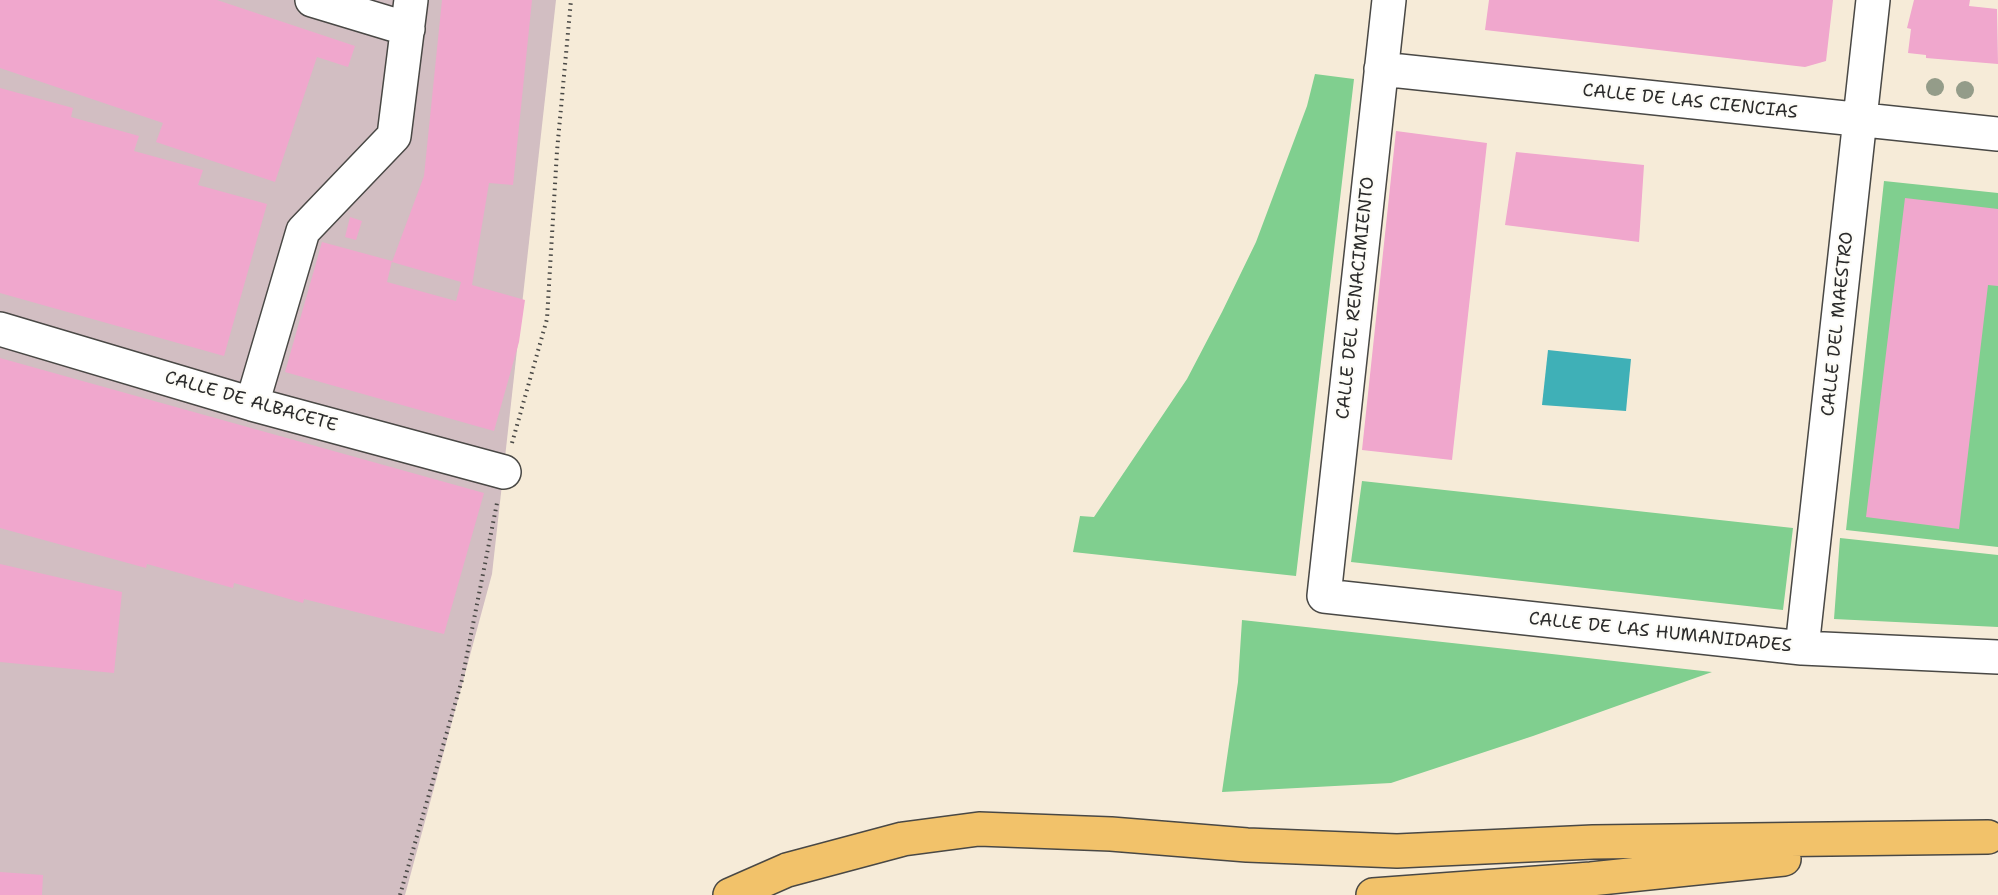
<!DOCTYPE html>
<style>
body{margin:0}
canvas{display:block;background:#f6ebd8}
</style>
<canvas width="1998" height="895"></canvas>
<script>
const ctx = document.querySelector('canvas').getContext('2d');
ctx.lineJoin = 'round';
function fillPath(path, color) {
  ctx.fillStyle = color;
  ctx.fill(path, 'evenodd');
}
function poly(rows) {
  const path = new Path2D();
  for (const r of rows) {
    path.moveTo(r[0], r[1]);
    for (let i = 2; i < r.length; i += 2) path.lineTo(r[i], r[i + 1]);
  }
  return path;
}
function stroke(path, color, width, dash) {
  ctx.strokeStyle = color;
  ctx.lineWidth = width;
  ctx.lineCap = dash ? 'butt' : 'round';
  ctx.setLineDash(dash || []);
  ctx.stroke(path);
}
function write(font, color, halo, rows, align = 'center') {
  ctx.font = font + ' "Shantell Sans",sans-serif';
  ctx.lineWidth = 4.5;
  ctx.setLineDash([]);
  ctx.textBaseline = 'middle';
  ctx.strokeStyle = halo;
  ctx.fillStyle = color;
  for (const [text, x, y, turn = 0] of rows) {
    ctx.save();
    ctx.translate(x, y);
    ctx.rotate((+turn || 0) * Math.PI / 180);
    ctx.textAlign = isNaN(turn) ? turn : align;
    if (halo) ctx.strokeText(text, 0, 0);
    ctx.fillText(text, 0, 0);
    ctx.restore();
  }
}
const industrial = poly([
 [0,0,556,0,492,574,405,895,0,895]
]);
const green = poly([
 [1315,74,1354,79,1296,576,1073,552,1080,516,1094,517,1187,379,1222,312,1256,242,1307,106],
 [1884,181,1998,193,1998,547,1846,530],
 [1362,481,1793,528,1783,610,1351,562],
 [1840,538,1998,555,1998,627,1834,619],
 [1242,620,1534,652,1712,672,1533,736,1391,783,1222,792,1238,682]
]);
const water = poly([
 [1548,350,1631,359,1626,411,1542,405]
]);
const building = poly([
 [0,0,217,0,355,46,348,67,317,57,275,182,156,142,163,123,0,68],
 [442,0,532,0,513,185,489,183,472,285,525,300,519,342,494,431,285,372,322,242,392,261,387,282,456,301,461,282,392,262,424,176],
 [1489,0,1833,0,1826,61,1805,67,1485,30],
 [1914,0,1970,0,1969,6,1997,9,1998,64,1926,58,1926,55,1908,53,1911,29,1907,28],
 [0,88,73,108,71,117,139,136,134,151,203,170,198,185,267,204,224,356,0,293],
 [1396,131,1487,143,1452,460,1362,450],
 [1516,152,1644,165,1639,242,1505,225],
 [1905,198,1998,209,1998,286,1988,285,1959,529,1866,517],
 [350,217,362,221,356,240,345,237],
 [0,358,484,493,444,634,304,599,303,603,234,583,233,588,147,564,146,568,0,528],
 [0,564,122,592,114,673,0,662],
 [0,872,43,875,42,895,0,895]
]);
const path = poly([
 [512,443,547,319,557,151,571,0],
 [400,895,462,680,497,503]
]);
const minor = poly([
 [312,0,408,29],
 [1389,0,1324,596,1802,648,1998,657],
 [1381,69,1998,134],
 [0,329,252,404,504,472],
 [252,404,303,231,394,136,411,0],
 [1802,648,1873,0]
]);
const motorway = poly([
 [730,895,787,870,903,839,979,829,1111,834,1247,845,1397,851,1593,842,1988,837],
 [1373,895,1591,879,1784,859]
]);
const trees = [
 [1935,87],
 [1965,90]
];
const streetNames = [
 ["CALLE DE LAS CIENCIAS",1690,102,6],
 ["CALLE DEL RENACIMIENTO",1356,298,-84],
 ["CALLE DEL MAESTRO",1838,324,-84],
 ["CALLE DE ALBACETE",251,402,16],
 ["CALLE DE LAS HUMANIDADES",1660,633,6]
];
fillPath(industrial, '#d2bec2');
fillPath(green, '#80cf8f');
fillPath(water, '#3fb0b7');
fillPath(building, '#f0a7cd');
stroke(minor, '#494845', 36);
stroke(motorway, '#494845', 36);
stroke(path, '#494845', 4, [1.5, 4.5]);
stroke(minor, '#fff', 33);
stroke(motorway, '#f2c26a', 33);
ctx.fillStyle = '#949c89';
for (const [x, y] of trees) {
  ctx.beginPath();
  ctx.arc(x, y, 9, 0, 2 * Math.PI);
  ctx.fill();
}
write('18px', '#2b2b2b', '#fdfcf7', streetNames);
</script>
